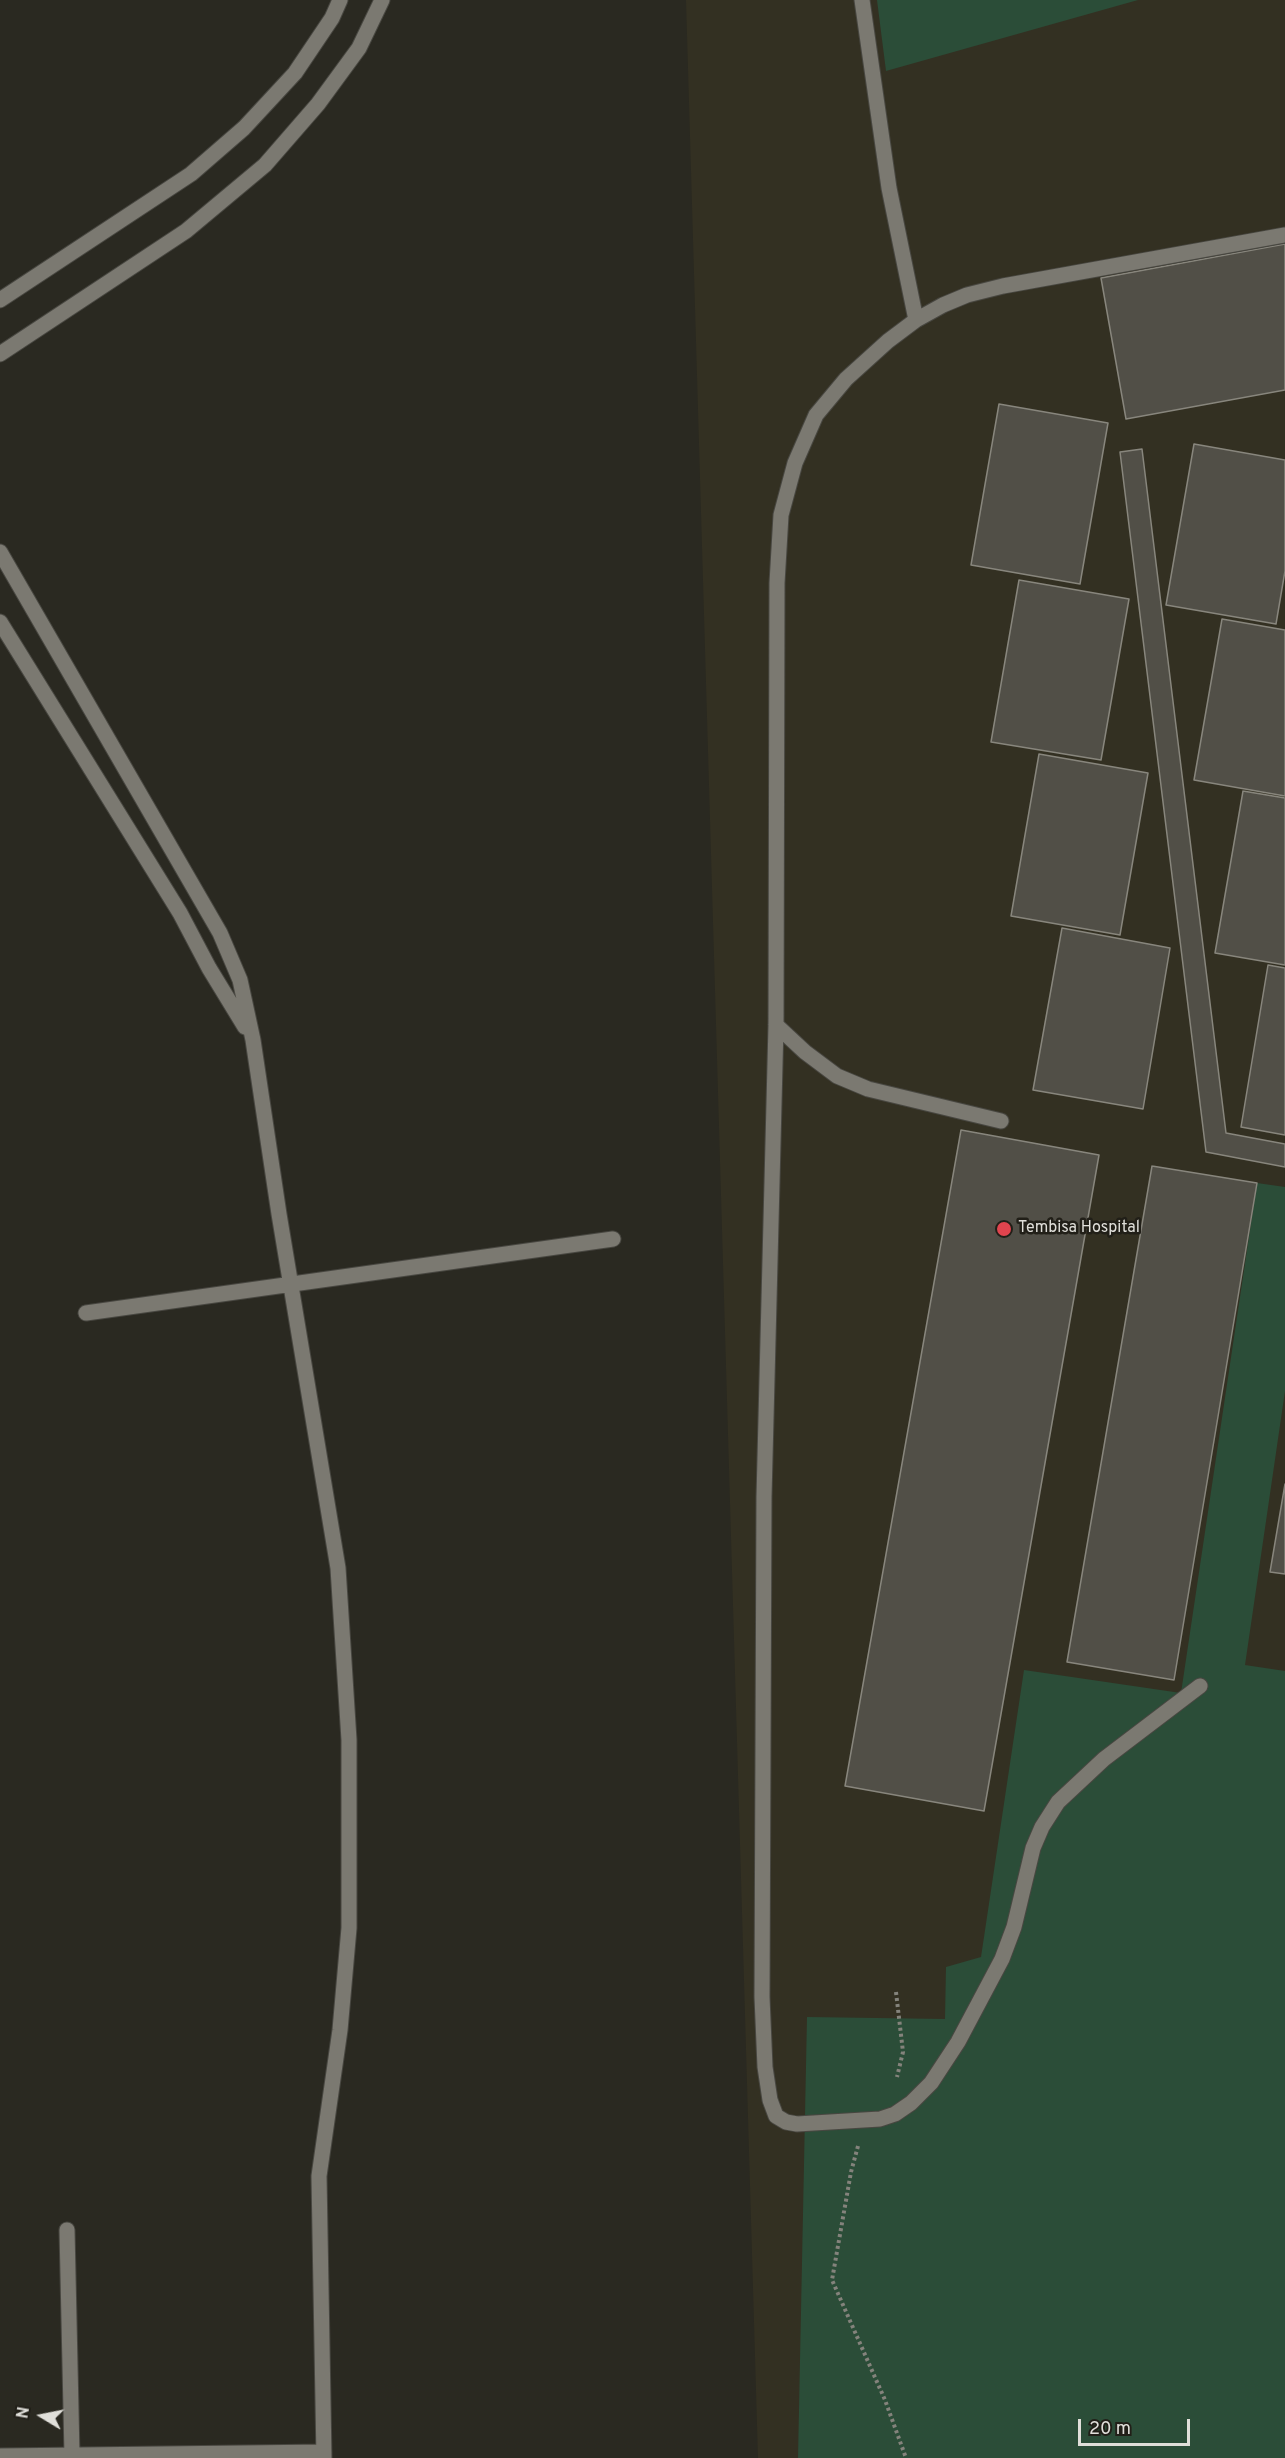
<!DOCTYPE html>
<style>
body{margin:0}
#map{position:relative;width:1285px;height:2458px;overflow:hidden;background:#2a2921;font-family:Overpass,sans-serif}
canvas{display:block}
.north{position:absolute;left:12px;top:2386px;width:60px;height:60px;-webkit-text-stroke:4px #211f18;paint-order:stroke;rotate:280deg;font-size:16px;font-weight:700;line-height:24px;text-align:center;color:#e0dfda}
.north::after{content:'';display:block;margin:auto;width:21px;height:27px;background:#e0dfda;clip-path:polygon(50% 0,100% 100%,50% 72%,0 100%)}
.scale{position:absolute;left:1078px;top:2419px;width:112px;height:27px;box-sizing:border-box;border:3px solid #e0dfda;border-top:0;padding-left:8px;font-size:18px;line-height:21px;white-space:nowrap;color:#e0dfda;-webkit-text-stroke:4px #211f18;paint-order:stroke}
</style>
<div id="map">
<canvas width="1285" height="2458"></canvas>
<div class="north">N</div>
<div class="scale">20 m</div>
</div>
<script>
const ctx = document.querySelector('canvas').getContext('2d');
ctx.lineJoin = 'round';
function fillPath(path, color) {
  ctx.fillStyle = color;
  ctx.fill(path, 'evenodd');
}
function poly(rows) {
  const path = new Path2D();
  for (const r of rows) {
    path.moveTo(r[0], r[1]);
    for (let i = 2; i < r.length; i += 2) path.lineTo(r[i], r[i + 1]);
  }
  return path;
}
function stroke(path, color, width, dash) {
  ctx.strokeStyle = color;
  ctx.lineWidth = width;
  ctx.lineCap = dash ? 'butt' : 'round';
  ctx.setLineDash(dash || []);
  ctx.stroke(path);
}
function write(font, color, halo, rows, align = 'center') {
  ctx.font = font + ' Overpass,sans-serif';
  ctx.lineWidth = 5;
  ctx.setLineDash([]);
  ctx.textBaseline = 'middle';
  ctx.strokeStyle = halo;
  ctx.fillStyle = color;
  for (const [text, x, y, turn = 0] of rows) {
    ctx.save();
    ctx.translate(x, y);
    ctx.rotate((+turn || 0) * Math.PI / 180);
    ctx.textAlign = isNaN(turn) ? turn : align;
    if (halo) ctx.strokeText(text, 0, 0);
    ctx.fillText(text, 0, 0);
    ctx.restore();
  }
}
const built = poly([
 [686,0,1285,0,1285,2458,758,2458]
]);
const green = poly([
 [877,0,1138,0,886,71],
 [1257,1183,1285,1187,1285,1391,1245,1665,1285,1671,1285,2458,798,2458,807,2017,945,2019,946,1967,981,1957,1024,1670,1181,1693]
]);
const building = poly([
 [1285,244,1285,390,1126,419,1101,278,1285,244],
 [999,404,1108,423,1080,584,971,565,999,404],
 [1194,444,1285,460,1285,571,1276,624,1166,605,1194,444],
 [1142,449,1226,1133,1285,1144,1285,1167,1206,1152,1120,452,1142,449],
 [1019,580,1129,599,1101,760,991,742,1019,580],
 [1222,619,1285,630,1285,796,1194,780,1222,619],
 [1039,754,1148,773,1120,935,1011,916,1039,754],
 [1243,791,1285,798,1285,965,1215,953,1243,791],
 [1062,928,1170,948,1143,1109,1033,1090,1062,928],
 [1268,965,1285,968,1285,1135,1241,1127,1268,965],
 [961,1130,1099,1155,984,1811,845,1786,961,1130],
 [1152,1166,1257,1183,1174,1680,1067,1662,1152,1166],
 [1285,1484,1285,1574,1270,1572,1285,1484]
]);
const path = poly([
 [896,1992,903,2052,897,2077],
 [858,2146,851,2172,832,2280,885,2400,906,2458]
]);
const minor = poly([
 [862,0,889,188,916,320],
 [0,300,191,174,244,128,295,73,332,18,340,0],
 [0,354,186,231,265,165,318,104,359,48,382,0],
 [0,552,220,933,240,980,253,1040,279,1214,338,1568,349,1740,349,1928,340,2030,319,2176,324,2458],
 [0,622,180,913,209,968,245,1027],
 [776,1025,805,1052,837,1076,868,1089,1001,1121],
 [86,1313,613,1239],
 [1200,1686,1104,1759,1058,1802,1042,1827,1033,1848,1014,1927,1002,1959,958,2042,931,2083,911,2103,895,2114,880,2119,797,2124,786,2122,776,2116,770,2100,765,2067,762,1997,764,1497,776,1025,777,583,781,515,795,463,816,415,846,379,888,341,916,320,943,305,967,295,1003,286,1285,235],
 [67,2230,72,2455],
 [0,2456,324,2452]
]);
const markers = [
 [1004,1229,8,"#e0444e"]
];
const poiNames = [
 ["Tembisa Hospital",1018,1229]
];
fillPath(built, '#333022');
fillPath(green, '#2b4d38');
fillPath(building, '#514f47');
stroke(building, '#88867d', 1.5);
stroke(minor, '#484741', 17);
stroke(path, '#84837c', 4, [3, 3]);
stroke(minor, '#7b7971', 15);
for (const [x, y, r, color] of markers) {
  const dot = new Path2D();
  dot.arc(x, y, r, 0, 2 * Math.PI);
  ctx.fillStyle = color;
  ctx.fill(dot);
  stroke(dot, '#211f18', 2);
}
write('16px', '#e0dfda', '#211f18', poiNames, 'left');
</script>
